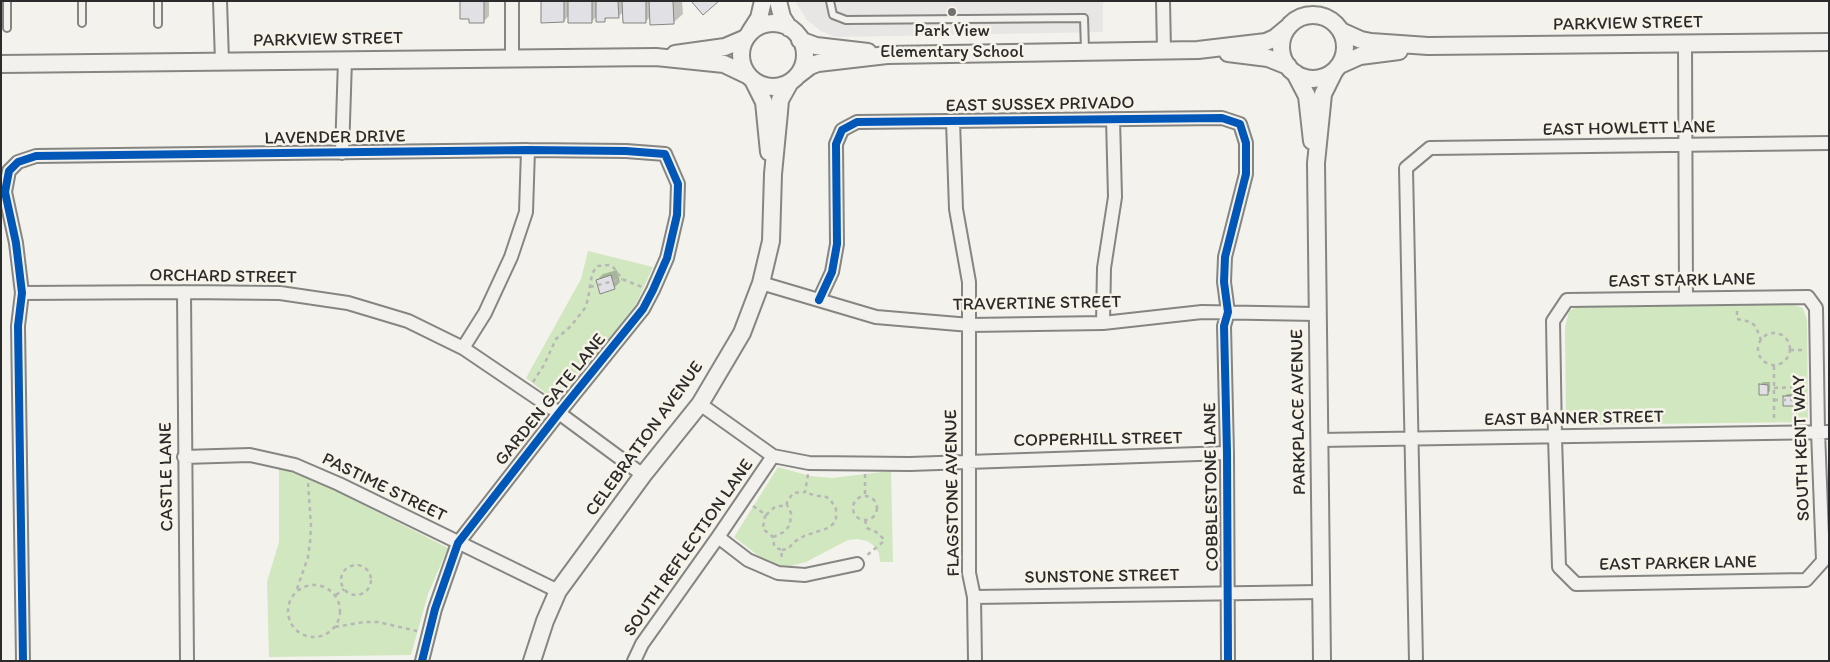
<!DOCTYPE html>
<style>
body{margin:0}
#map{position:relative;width:1830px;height:662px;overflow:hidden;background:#f4f2ec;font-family:Itim,sans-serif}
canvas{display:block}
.frame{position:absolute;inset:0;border:2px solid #2b2b2b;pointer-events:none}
</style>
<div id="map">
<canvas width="1830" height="662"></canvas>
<div class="frame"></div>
</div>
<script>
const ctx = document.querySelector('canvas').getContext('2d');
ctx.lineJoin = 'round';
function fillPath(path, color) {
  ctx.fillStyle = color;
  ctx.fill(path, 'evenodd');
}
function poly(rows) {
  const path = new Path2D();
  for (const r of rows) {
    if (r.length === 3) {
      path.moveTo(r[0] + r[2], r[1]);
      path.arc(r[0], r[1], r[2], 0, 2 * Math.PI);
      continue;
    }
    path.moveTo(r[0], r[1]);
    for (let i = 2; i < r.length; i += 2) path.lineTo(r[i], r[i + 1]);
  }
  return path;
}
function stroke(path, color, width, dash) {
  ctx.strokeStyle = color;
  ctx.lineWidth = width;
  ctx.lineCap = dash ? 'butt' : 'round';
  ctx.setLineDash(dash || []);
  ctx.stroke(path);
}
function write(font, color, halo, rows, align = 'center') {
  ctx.font = font + ' Itim,sans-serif';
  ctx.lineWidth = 5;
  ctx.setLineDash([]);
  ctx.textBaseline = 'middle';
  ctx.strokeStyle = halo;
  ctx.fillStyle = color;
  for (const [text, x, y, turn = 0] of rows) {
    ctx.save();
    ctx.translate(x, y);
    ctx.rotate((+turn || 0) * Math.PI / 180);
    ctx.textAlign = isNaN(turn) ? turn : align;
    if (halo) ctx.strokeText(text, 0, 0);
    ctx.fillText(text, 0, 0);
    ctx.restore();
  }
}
const built = poly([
 [795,1,1103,1,1103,32,835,37,821,31,807,20]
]);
const green = poly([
 [588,251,653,267,636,304,615,332,555,400,526,378,581,279],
 [1791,304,1803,308,1807,320,1808,422,1566,425,1565,327,1569,311,1575,308,1582,306],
 [778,467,810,476,832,478,891,471,893,562,880,562,879,553,873,545,867,541,857,539,848,540,806,562,791,566,774,565,760,557,734,537],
 [279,469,313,479,448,548,428,594,411,655,269,657,267,582,279,542]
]);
const shadow = poly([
 [461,1,489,1,489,16,483,22],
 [542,1,682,1,683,14,673,23,651,16,646,21,624,11,618,17,608,17,605,20,597,16,591,22,569,15,564,21],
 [617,270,620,282,614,288,597,280,603,274],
 [1763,382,1770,382,1770,391,1767,394,1760,385],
 [1787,394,1798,394,1798,402,1795,405,1784,397]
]);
const building = poly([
 [460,1,484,1,484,23,469,23,469,19,460,19,460,1],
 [541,1,564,1,564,22,541,23,541,1],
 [568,1,592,1,592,23,568,23,568,1],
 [596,1,618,1,619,18,605,18,605,22,596,22,596,1],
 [622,1,646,1,646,23,623,23,622,1],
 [649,1,673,1,674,24,650,25,649,1],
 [691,1,719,1,703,15,691,1],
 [611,275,615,289,600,294,596,280,611,275],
 [1759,384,1768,385,1768,395,1759,395,1759,384],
 [1783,396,1795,396,1795,406,1783,406,1783,396]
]);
const path = poly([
 [590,287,622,279],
 [1737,311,1737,319,1751,322,1756,327,1761,340],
 [1774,349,16],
 [1790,350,1804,350],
 [1774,366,1774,422],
 [533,382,544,365,556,339,571,326,585,308,588,299,592,274,597,266,609,265,614,268,622,279,642,287],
 [1774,388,1805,387],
 [1774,400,1792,400,1792,387],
 [865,474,865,495],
 [865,508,12],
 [753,506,766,515,764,519,763,529,773,537,774,545,776,548,782,550,781,561],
 [766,515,775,507,787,505,787,502,793,493,805,492,808,474],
 [865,520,867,528,876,532,884,539,883,542,866,556],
 [773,537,784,532,790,525,791,513,787,505],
 [782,550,788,549,794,542,804,536,828,528,833,524,836,519,836,509,830,499,824,496,816,496,805,492],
 [356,580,15],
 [314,611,26],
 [297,589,308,557,310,542,311,526,308,482],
 [336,595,344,589],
 [335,627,364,622,378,622,417,631]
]);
const service = poly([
 [7,1,7,28],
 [82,1,82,23],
 [158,1,158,24],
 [830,1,833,15,846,20,1084,18,1085,50]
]);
const minor = poly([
 [220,1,222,61],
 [512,1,512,58],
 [1163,1,1164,51],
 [1685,44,1686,298],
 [953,121,956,209,969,282,969,573,974,597,975,661],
 [342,153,345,60],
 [761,283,876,317,970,325,1103,323,1202,312,1317,314],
 [184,292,187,661],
 [22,293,184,292,280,293,348,303,408,321,463,348,559,413,643,475],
 [1808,297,1816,308,1818,431,1823,561,1806,580,1576,584,1559,567,1555,437,1553,321,1567,300,1808,297],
 [819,300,832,272,837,244,836,144,842,130,857,122,1222,118,1240,124,1246,143,1246,174,1225,257,1224,282,1228,312,1224,326,1227,453,1228,661],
 [1103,323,1104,268,1115,197,1113,119],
 [463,348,485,313,511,257,526,212,528,150],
 [700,404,773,456,809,463,910,464,1227,453],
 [1319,440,1829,432],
 [184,457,250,455,295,465,339,484,558,591],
 [718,537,748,560,778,573,805,575,857,564],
 [974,597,1321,592],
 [23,661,18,326,22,293,16,243,5,192,9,171,18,162,36,156,528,150,626,151,665,154,678,184,677,215,667,258,653,290,643,309,559,413,458,543,435,609,422,661],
 [634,661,642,644,718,537,773,456],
 [1416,661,1406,168,1430,148,1829,143]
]);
const tertiary = poly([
 [778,1,782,17,789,28],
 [1313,47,32],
 [773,55,32],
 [1341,31,1361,40,1371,42,1428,46,1829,42],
 [750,32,759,18,763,1],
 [800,40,816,46,868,52],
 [1228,53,1268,58,1288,66],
 [675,54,725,47,746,38],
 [1,64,656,57,724,64,747,75],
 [1340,65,1360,56,1399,51],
 [1295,73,1307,96,1312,141],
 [797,76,810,66,818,63,887,55,1198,50,1266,42,1275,38,1287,28],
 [753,80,764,102,769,152],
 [532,661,545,621,558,591,643,475,700,404,742,333,761,283,771,241,773,174,779,112,780,100,790,82],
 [1322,661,1316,163,1323,94,1335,70]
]);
const cycleway = poly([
 [819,300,832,272,837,244,836,144,842,130,857,122,1222,118,1240,124,1246,143,1246,174,1225,257,1224,282,1228,312,1224,326,1227,453,1228,661],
 [23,661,18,326,22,293,16,243,5,192,9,171,18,162,36,156,528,150,626,151,665,154,678,184,677,215,667,258,653,290,643,309,559,413,458,543,435,609,422,661]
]);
const markers = [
 [952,12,5,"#71716f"]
];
const streetNames = [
 ["PARKVIEW STREET",1628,24,-1],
 ["PARKVIEW STREET",328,40,-1],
 ["EAST SUSSEX PRIVADO",1040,105,-1],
 ["EAST HOWLETT LANE",1629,129,-1],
 ["LAVENDER DRIVE",335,138,-1],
 ["ORCHARD STREET",223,277,1],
 ["EAST STARK LANE",1682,281,-1],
 ["TRAVERTINE STREET",1037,304,-1],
 ["GARDEN GATE LANE",551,400,-51],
 ["PARKPLACE AVENUE",1299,412,-91],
 ["EAST BANNER STREET",1574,419,-1],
 ["CELEBRATION AVENUE",645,439,-54],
 ["COPPERHILL STREET",1098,440,-1],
 ["SOUTH KENT WAY",1802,448,-92],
 ["CASTLE LANE",167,477,-91],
 ["COBBLESTONE LANE",1212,487,-91],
 ["PASTIME STREET",384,488,26],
 ["FLAGSTONE AVENUE",953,493,-91],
 ["SOUTH REFLECTION LANE",689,548,-55],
 ["EAST PARKER LANE",1678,564,-1],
 ["SUNSTONE STREET",1102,577,-1]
];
const poiNames = [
 ["Park View",952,31],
 ["Elementary School",952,52]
];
fillPath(built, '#e8e5e5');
fillPath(green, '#d0e7c0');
fillPath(shadow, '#0003');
fillPath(building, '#e0e0e5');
stroke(building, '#858582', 1);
stroke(service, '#858582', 10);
stroke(minor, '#858582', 16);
stroke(tertiary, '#858582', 20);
stroke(path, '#b8b7b5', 2.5, [4, 4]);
stroke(service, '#f2f1ed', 6);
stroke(minor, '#f2f1ed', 12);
stroke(tertiary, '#f2f1ed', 16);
stroke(cycleway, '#0057b8', 8);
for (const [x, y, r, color] of markers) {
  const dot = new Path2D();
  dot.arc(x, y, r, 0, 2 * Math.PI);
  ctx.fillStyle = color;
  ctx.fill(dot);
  stroke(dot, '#f7f3e8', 2);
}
write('18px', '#2b2b2b', '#f7f3e8', streetNames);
write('18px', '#2b2b2b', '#f7f3e8', poiNames);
</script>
